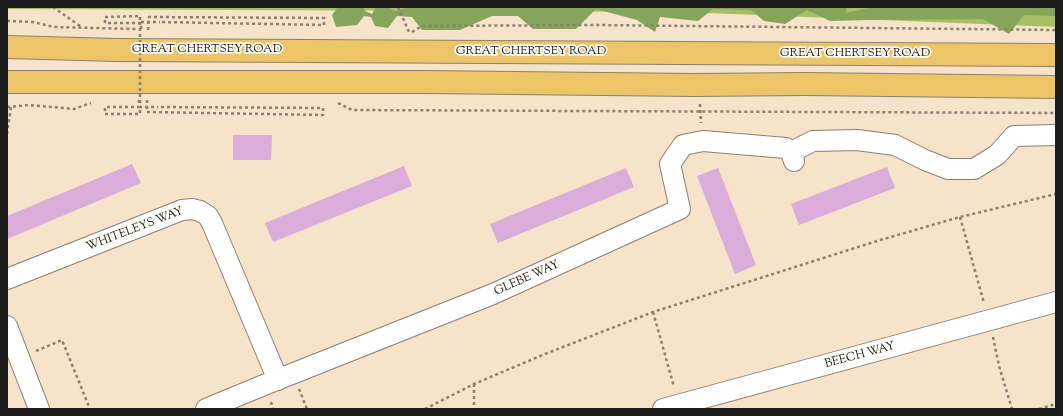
<!DOCTYPE html>
<style>
body{margin:0}
#map{position:relative;width:1063px;height:416px;overflow:hidden;background:#f6e3c9;font-family:"Sorts Mill Goudy",serif}
canvas{display:block}
.frame{position:absolute;inset:0;border:8px solid #1c1c1c;pointer-events:none}
</style>
<div id="map">
<canvas width="1063" height="416"></canvas>
<div class="frame"></div>
</div>
<script>
const ctx = document.querySelector('canvas').getContext('2d');
ctx.lineJoin = 'round';
function fillPath(path, color) {
  ctx.fillStyle = color;
  ctx.fill(path, 'evenodd');
}
function poly(rows) {
  const path = new Path2D();
  for (const r of rows) {
    path.moveTo(r[0], r[1]);
    for (let i = 2; i < r.length; i += 2) path.lineTo(r[i], r[i + 1]);
  }
  return path;
}
function stroke(path, color, width, dash) {
  ctx.strokeStyle = color;
  ctx.lineWidth = width;
  ctx.lineCap = dash ? 'butt' : 'round';
  ctx.setLineDash(dash || []);
  ctx.stroke(path);
}
function write(font, color, halo, rows, align = 'center') {
  ctx.font = font + ' "Sorts Mill Goudy",serif';
  ctx.lineWidth = 3.5;
  ctx.setLineDash([]);
  ctx.textBaseline = 'middle';
  ctx.strokeStyle = halo;
  ctx.fillStyle = color;
  for (const [text, x, y, turn = 0] of rows) {
    ctx.save();
    ctx.translate(x, y);
    ctx.rotate((+turn || 0) * Math.PI / 180);
    ctx.textAlign = isNaN(turn) ? turn : align;
    if (halo) ctx.strokeText(text, 0, 0);
    ctx.fillText(text, 0, 0);
    ctx.restore();
  }
}
const green = poly([
 [7,7,1056,7,1056,27,683,12,7,9]
]);
const forest = poly([
 [338,7,363,7,365,11,372,14,376,7,388,7,395,11,410,7,846,7,846,13,868,8,868,7,1056,7,1056,16,1024,15,1009,34,983,19,869,20,830,21,807,10,785,24,764,21,751,10,713,9,698,21,660,17,655,32,637,20,596,9,576,29,533,29,518,16,492,16,460,30,422,30,412,17,397,16,388,28,375,26,371,17,364,16,357,25,336,27,332,15]
]);
const building = poly([
 [233,135,272,135,271,160,233,160],
 [132,164,141,183,7,239,7,216],
 [404,166,412,186,273,242,265,223],
 [887,167,895,188,799,225,791,204],
 [626,168,634,187,498,243,490,224],
 [718,168,756,265,735,274,697,176]
]);
const path = poly([
 [53,7,80,26],
 [398,7,409,32],
 [7,21,33,22,54,27,136,29],
 [141,29,141,23,105,23,105,17,140,16,140,22,141,22],
 [148,30,149,17,324,18,324,25,160,22],
 [412,32,422,26,595,25,1056,30],
 [139,100,139,107,105,107,105,114,140,114,140,107],
 [147,100,147,112,323,115,323,108,158,107],
 [338,103,352,110,1056,113],
 [700,104,701,123],
 [7,107,29,105,74,109,91,103],
 [7,134,11,107],
 [960,217,984,303],
 [653,312,674,387],
 [993,337,999,366,1012,409],
 [36,351,62,340,90,409],
 [474,384,474,409],
 [299,389,307,409],
 [271,402,273,409],
 [425,409,474,384,545,354,653,312,877,241,960,217,1056,194],
 [1039,409,1056,404]
]);
const street = poly([
 [791,152,813,141,857,140,895,145,925,160,948,169,974,169,997,155,1014,136,1056,135],
 [7,279,182,210,192,209,200,211,208,216,212,223,278,380],
 [7,326,39,409],
 [206,409,264,385,493,294,680,209,670,164,683,145,703,141,786,148,791,152,794,161],
 [663,409,1056,302]
]);
const highway = poly([
 [7,47,117,50,1056,55],
 [7,82,423,82,694,85,805,84,1056,87]
]);
const pathBridge = poly([
 [140,22,140,107,158,107],
 [141,22,160,22]
]);
const streetNames = [
 ["GREAT CHERTSEY ROAD",207,50],
 ["GREAT CHERTSEY ROAD",531,52],
 ["GREAT CHERTSEY ROAD",855,54],
 ["WHITELEYS WAY",135,230,-21],
 ["GLEBE WAY",527,279,-24],
 ["BEECH WAY",860,356,-15]
];
fillPath(green, '#a7be63');
fillPath(forest, '#85a559');
fillPath(building, '#daadda');
stroke(street, '#898072', 22);
stroke(highway, '#898072', 24);
stroke(path, '#898072', 2.5, [3, 3]);
stroke(street, '#fff', 20);
stroke(highway, '#edc569', 22);
stroke(pathBridge, '#898072', 2.5, [3, 3]);
write('12px', '#1c1c1c', '#fdfcf7', streetNames);
</script>
